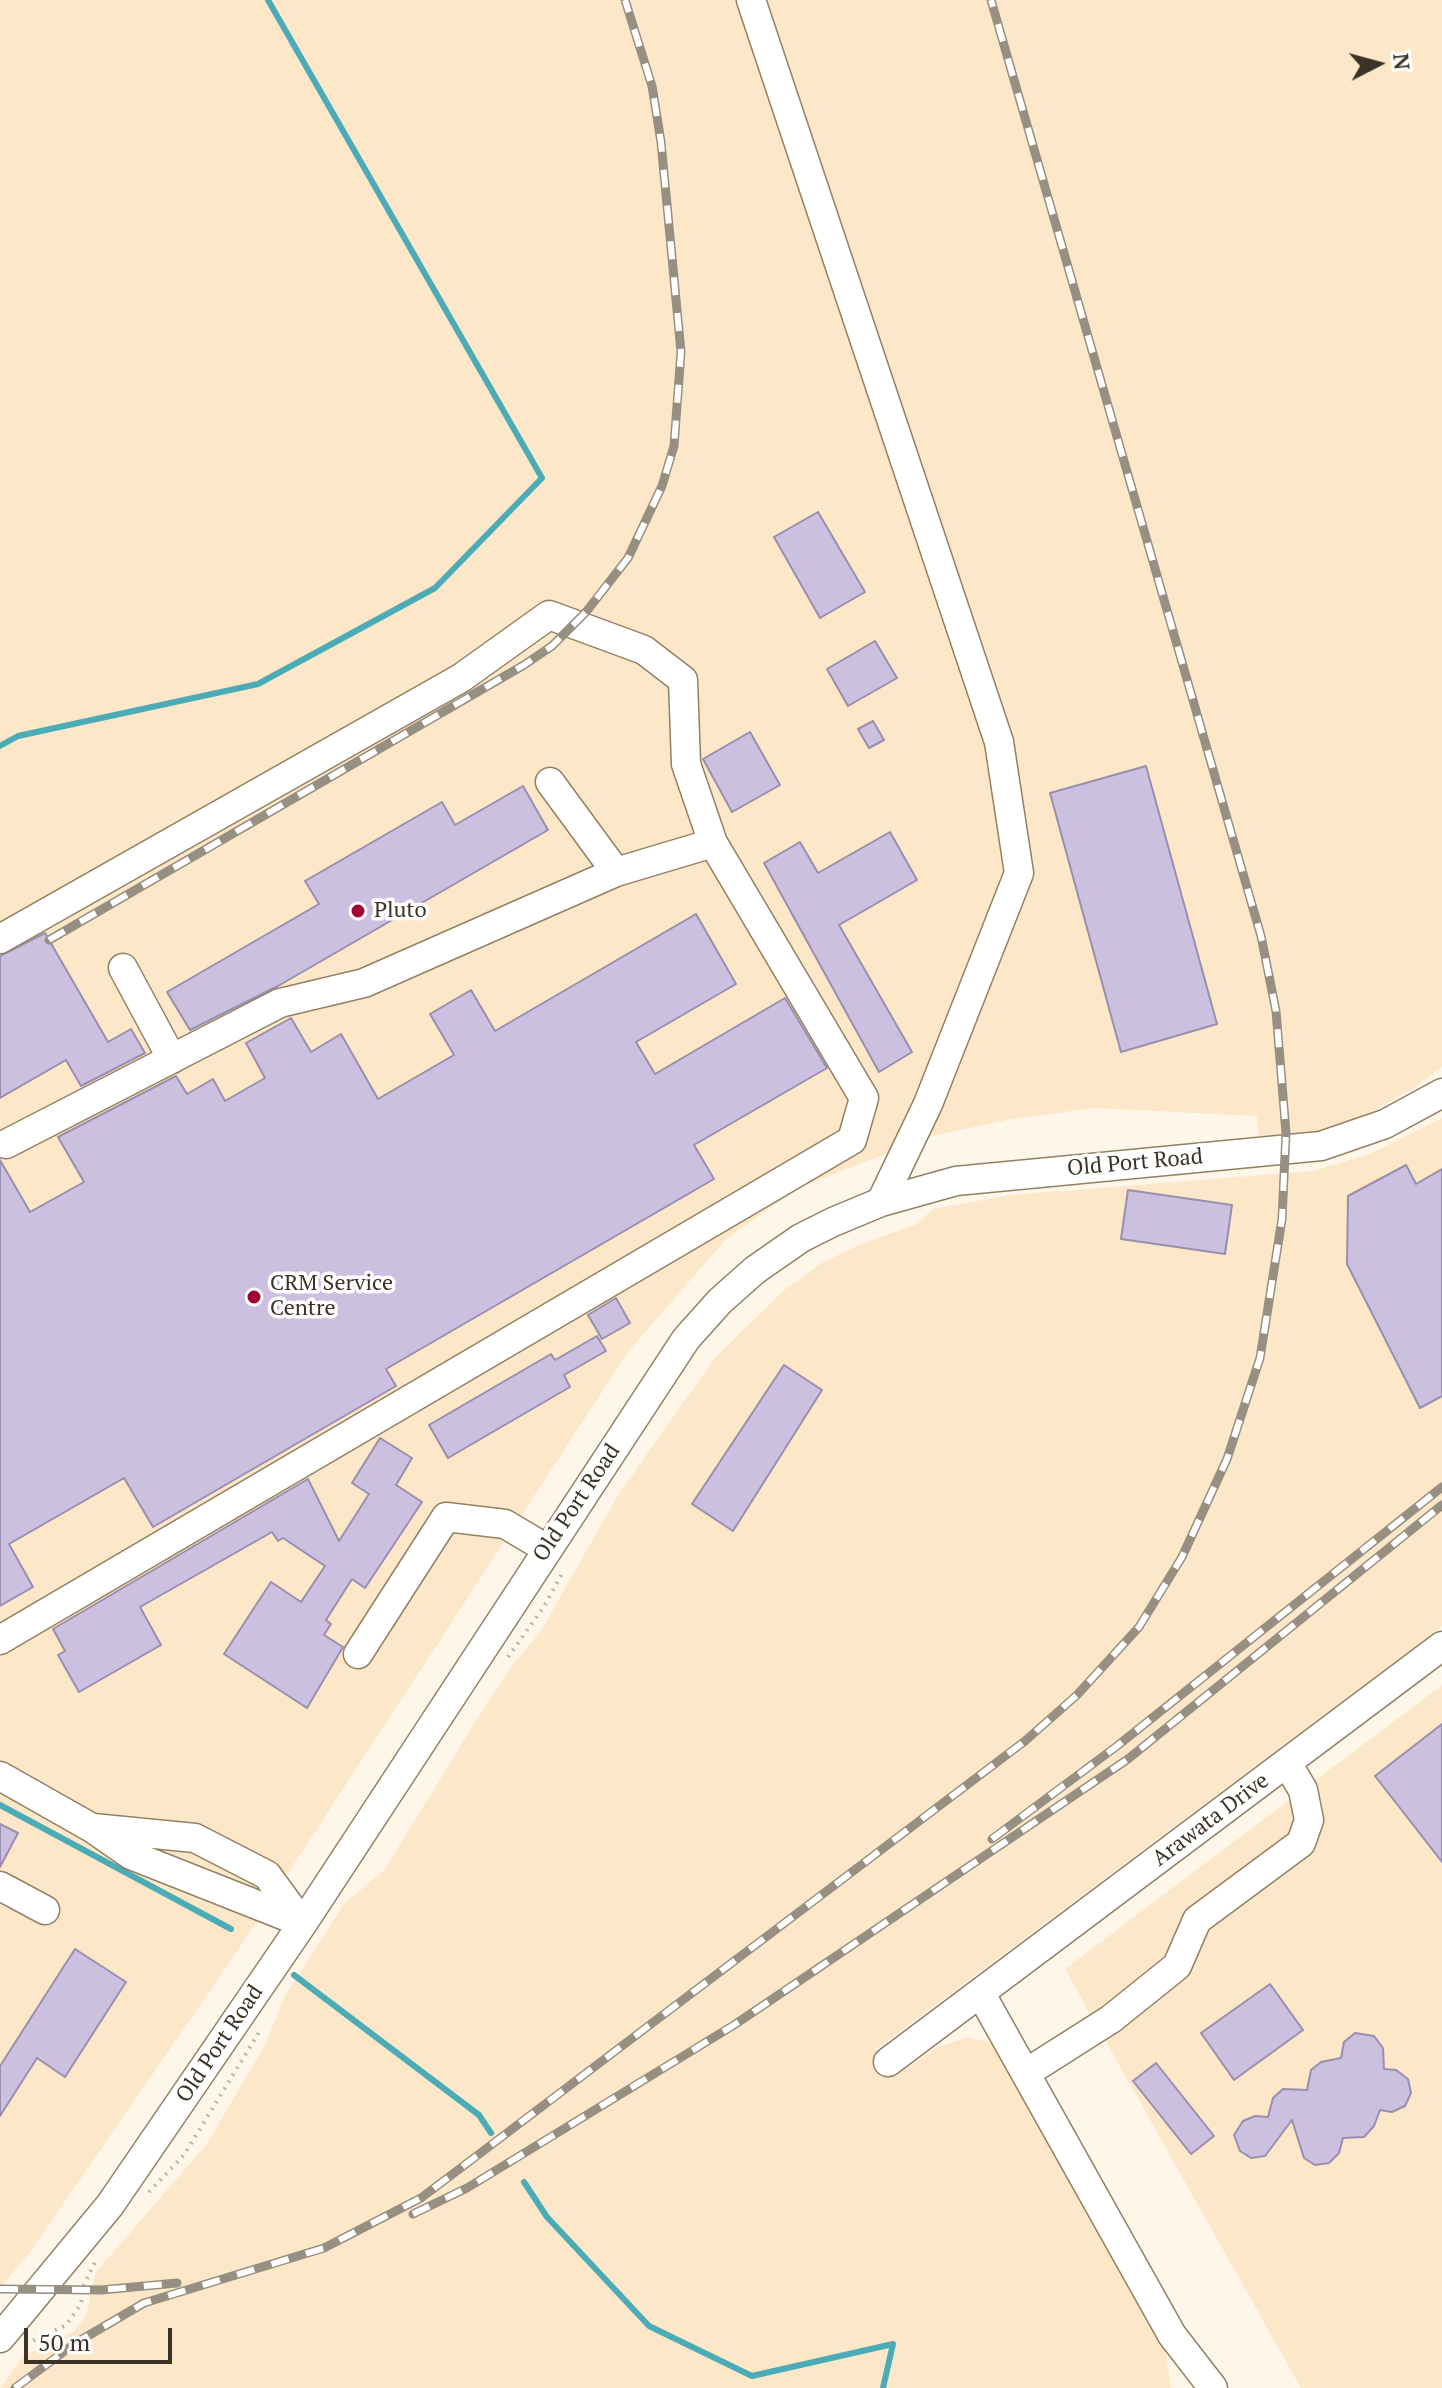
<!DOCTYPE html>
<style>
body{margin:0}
#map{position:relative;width:1442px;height:2388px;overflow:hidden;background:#fef6e9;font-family:"PT Serif",serif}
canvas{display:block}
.north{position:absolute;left:1338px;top:24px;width:80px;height:80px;-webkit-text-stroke:6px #fff;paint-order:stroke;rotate:84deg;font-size:22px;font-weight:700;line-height:32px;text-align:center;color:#3b3327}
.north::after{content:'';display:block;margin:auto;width:28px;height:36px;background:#3b3327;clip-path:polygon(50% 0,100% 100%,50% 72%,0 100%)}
.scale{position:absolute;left:24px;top:2328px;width:148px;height:36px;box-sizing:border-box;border:4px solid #3b3327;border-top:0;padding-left:10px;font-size:24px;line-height:28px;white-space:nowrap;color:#3b3327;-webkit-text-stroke:6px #fff;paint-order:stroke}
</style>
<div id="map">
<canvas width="1442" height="2388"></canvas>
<div class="north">N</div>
<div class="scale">50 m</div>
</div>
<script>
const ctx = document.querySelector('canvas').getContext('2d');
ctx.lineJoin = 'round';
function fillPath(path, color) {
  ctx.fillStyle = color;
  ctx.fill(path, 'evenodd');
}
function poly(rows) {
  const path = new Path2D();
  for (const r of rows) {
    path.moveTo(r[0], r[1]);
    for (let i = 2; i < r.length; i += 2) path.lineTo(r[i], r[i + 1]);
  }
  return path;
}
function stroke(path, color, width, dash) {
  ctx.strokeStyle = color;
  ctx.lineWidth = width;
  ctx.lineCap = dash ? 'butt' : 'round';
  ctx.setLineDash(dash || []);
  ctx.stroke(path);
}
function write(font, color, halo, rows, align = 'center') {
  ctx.font = font + ' "PT Serif",serif';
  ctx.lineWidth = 7;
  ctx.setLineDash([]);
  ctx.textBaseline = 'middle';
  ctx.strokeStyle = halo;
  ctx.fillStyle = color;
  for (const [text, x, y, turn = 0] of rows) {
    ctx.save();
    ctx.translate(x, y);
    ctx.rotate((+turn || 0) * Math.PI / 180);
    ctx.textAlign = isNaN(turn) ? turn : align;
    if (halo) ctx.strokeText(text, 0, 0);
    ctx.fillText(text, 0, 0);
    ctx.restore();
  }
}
const built = poly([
 [0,0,1442,0,1442,1067,1412,1089,1365,1115,1318,1133,1297,1137,1259,1137,1257,1116,1095,1108,1011,1119,928,1137,799,1188,726,1239,628,1352,234,1956,30,2252,0,2288],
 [1442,1118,1442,1626,875,2050,895,2076,936,2048,968,2037,994,2044,1013,2067,1166,2353,1171,2388,0,2388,22,2357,73,2332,86,2316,96,2272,206,2145,264,2047,285,1996,344,1904,385,1869,472,1727,512,1666,541,1631,618,1495,715,1358,784,1290,822,1263,859,1245,917,1224,933,1209,1010,1195,1314,1171,1372,1153],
 [1442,1685,1442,2388,1301,2388,1065,1969]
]);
const stream = poly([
 [0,746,18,736,258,684,435,588,542,478,268,0],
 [0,1805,231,1929],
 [294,1975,479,2115,491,2133],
 [524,2182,547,2217,649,2326,752,2376,893,2344,883,2388]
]);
const building = poly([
 [818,512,865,592,820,618,774,537,818,512],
 [875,641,897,678,848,706,827,669,875,641],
 [873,721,884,740,869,748,858,729,873,721],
 [750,732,780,785,732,812,703,759,750,732],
 [1146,766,1217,1024,1121,1052,1050,793,1146,766],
 [523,786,548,830,278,986,190,1030,167,992,319,904,305,881,442,802,455,825,523,786],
 [890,832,917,880,839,925,912,1052,879,1072,764,863,800,842,818,873,890,832],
 [696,914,736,984,636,1042,655,1074,785,998,827,1068,694,1145,714,1179,386,1369,396,1386,153,1527,124,1478,9,1544,33,1587,0,1606,0,1160,30,1212,84,1182,58,1137,176,1076,187,1094,213,1079,225,1101,265,1078,246,1043,291,1018,311,1052,341,1034,378,1099,454,1055,430,1014,471,990,495,1031,696,914],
 [45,933,108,1042,131,1029,145,1053,81,1086,66,1060,0,1098,0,956,45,933],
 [1406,1165,1416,1184,1442,1169,1442,1396,1420,1408,1347,1264,1348,1196,1406,1165],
 [1128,1190,1232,1205,1225,1254,1121,1239,1128,1190],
 [616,1298,630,1323,602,1339,588,1315,616,1298],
 [597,1336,606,1351,564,1375,570,1387,448,1458,429,1425,551,1354,555,1360,597,1336],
 [784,1365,822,1390,733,1531,692,1504,784,1365],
 [380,1438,412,1458,396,1485,422,1502,365,1588,352,1579,326,1620,331,1624,324,1635,343,1647,307,1708,224,1654,271,1582,301,1602,325,1566,283,1538,278,1541,272,1532,140,1607,161,1645,79,1692,58,1655,65,1651,53,1629,308,1479,339,1541,369,1494,352,1483,380,1438],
 [1442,1724,1442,1862,1375,1776,1442,1724],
 [0,1824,18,1833,0,1867,0,1824],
 [75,1949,126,1982,65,2077,37,2058,0,2116,0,2066,75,1949],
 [1270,1984,1303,2030,1234,2080,1201,2033,1270,1984],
 [1355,2033,1374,2036,1383,2048,1384,2069,1396,2070,1408,2079,1411,2093,1405,2106,1392,2112,1380,2110,1374,2126,1364,2137,1343,2138,1339,2153,1329,2163,1315,2165,1304,2158,1292,2120,1265,2156,1251,2158,1240,2151,1234,2135,1243,2121,1255,2116,1268,2117,1273,2098,1283,2089,1307,2090,1311,2070,1321,2062,1341,2058,1344,2042,1355,2033],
 [1156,2063,1214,2136,1191,2154,1133,2081,1156,2063]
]);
const path = poly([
 [508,1657,543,1608,562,1574],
 [149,2192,184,2155,261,2029],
 [26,2344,66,2325,81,2304,84,2285,95,2262]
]);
const minor = poly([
 [751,0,999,742,1019,873,928,1104,881,1202],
 [550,782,616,872],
 [0,939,461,678,549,615,644,650,683,680,686,764,713,843],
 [123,968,172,1059],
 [0,1640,852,1140,864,1098,713,843,616,872,364,983,280,1003,6,1144],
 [358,1654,446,1517,505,1524,547,1549],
 [0,1776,92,1828,131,1855,303,1923],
 [93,1828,195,1838,267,1875,302,1923],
 [0,1886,45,1910],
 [981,1994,1172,2335,1213,2388],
 [888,2062,1442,1646],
 [1026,2073,1111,2019,1177,1966,1197,1920,1301,1843,1309,1820,1303,1790,1287,1763],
 [0,2338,110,2205,303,1923,686,1339,720,1301,755,1270,801,1238,833,1222,881,1202,956,1181,1321,1146,1385,1124,1442,1093]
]);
const rail = poly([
 [49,940,524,665,552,646,586,612,628,558,662,486,674,446,681,352,661,142,652,86,625,0],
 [992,1839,1117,1746,1442,1487],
 [413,2214,467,2188,734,2025,1128,1759,1442,1505],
 [0,2289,101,2290,177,2283],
 [15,2388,74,2344,144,2303,324,2248,421,2198,1025,1741,1077,1695,1139,1627,1182,1557,1227,1459,1260,1358,1282,1219,1286,1133,1276,1011,1261,936,991,0]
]);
const markers = [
 [358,911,8,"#a10238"],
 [254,1297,8,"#a10238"]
];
const poiNames = [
 ["Pluto",374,911],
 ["CRM Service",270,1284],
 ["Centre",270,1309]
];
const streetNames = [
 ["Old Port Road",1135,1163,-5],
 ["Old Port Road",577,1503,-56],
 ["Arawata Drive",1211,1820,-37],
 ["Old Port Road",220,2044,-56]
];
fillPath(built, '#fce8c8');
stroke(stream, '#4bacb7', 6);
fillPath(building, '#ccc0e1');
stroke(building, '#998ead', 2);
stroke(minor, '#938063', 31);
stroke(path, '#bcb4a8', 4, [2, 6]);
stroke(minor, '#fff', 28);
stroke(rail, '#978f82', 9);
stroke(rail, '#fff', 6, [18]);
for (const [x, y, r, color] of markers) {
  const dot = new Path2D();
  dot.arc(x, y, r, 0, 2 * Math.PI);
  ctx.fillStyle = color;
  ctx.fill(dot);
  stroke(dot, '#fff', 3);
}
write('22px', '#3b3327', '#fff', poiNames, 'left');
write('22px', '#3b3327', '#fff', streetNames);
</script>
